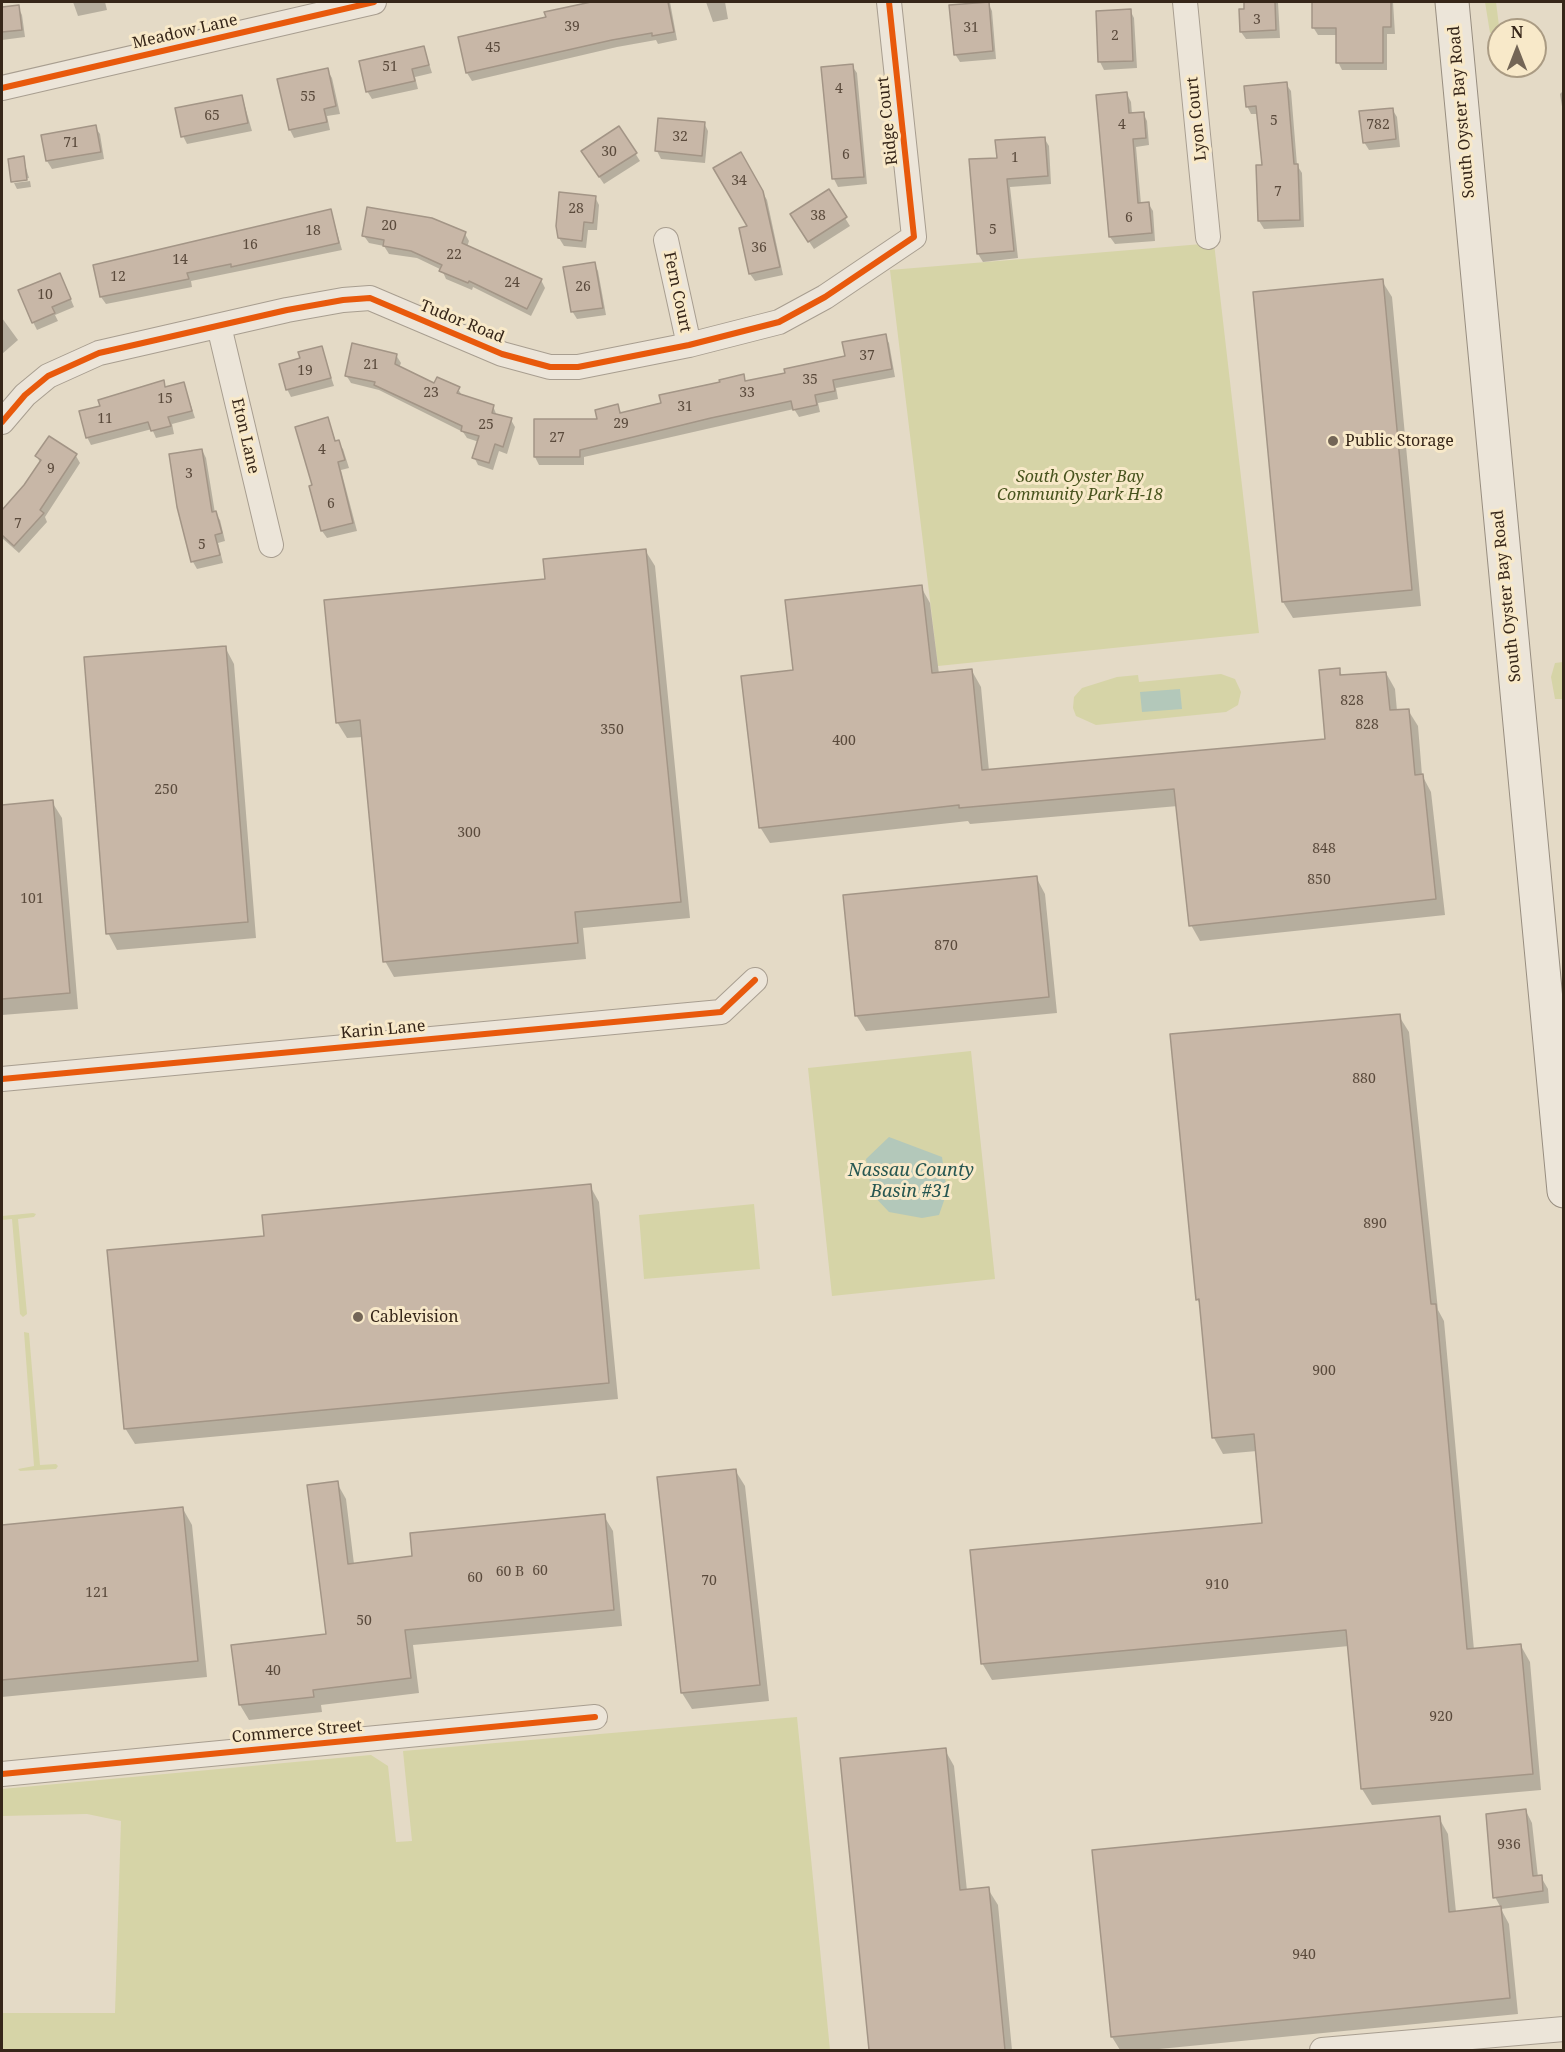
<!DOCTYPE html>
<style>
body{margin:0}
#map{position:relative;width:1565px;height:2052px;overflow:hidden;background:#e4dac6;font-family:"Noto Serif",serif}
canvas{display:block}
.frame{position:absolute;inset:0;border:3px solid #362619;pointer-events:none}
.north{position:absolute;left:1487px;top:18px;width:60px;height:60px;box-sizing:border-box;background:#f8e9c9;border:2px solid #aa9b83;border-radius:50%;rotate:0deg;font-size:16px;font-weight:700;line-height:24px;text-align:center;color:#362619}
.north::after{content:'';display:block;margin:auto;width:21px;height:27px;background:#736556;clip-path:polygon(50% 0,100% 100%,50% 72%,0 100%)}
</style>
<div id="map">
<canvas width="1565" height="2052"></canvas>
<div class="frame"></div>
<div class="north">N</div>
</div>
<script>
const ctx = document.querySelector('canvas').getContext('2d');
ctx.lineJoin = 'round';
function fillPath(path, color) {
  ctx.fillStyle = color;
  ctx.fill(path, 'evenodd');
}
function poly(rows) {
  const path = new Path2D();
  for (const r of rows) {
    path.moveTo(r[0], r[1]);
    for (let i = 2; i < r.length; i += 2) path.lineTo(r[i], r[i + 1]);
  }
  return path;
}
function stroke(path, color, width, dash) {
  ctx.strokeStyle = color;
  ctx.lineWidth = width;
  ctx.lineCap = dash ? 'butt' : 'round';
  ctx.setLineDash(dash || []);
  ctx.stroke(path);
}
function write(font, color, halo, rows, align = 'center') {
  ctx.font = font + ' "Noto Serif",serif';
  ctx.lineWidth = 6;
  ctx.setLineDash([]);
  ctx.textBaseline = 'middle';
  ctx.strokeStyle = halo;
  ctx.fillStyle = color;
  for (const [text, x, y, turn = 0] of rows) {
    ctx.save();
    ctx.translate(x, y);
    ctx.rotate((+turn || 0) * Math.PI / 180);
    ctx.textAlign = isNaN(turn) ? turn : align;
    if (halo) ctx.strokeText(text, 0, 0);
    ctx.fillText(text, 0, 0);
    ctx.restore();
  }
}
const green = poly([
 [1485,2,1496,2,1499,26,1514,24,1515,30,1499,30,1499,34,1490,33],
 [1214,243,1259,633,938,666,890,270],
 [1563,662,1563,699,1555,699,1551,677,1555,663],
 [1221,674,1235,679,1241,692,1238,705,1226,712,1096,725,1076,716,1073,708,1074,697,1082,688,1117,677,1138,675,1139,682],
 [971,1051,995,1279,832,1296,808,1068],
 [754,1204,760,1269,644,1279,639,1215],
 [33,1213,36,1214,34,1217,18,1219,27,1314,23,1317,20,1314,12,1219,2,1220,2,1216],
 [24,1332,29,1333,40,1465,56,1464,58,1466,56,1469,20,1471,18,1469,34,1466],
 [797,1717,830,2050,2,2050,2,2013,115,2013,121,1821,87,1814,2,1816,2,1789,371,1755,388,1766,396,1842,412,1841,403,1751]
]);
const water = poly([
 [1180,689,1182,709,1142,712,1140,692],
 [889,1137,942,1157,947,1192,939,1215,922,1218,889,1212,872,1194,866,1159]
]);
const shadow = poly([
 [73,2,105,2,107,10,78,16],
 [597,2,670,2,677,40,658,44,656,40,617,47,472,81,467,73,459,38,545,19,561,10],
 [706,2,729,2,725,2,728,19,713,22],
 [1245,2,1278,2,1280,38,1246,39,1241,32],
 [1313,2,1393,2,1395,34,1387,34,1387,70,1342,70,1338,62,1338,35,1318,35,1313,27],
 [988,3,992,11,996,59,960,62,955,54],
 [18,7,22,15,25,37,2,40,2,9],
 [1130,10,1134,18,1137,68,1104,70,1100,62],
 [424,48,432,73,415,77,418,89,372,99,367,91],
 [852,66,857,73,867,184,838,187,834,179],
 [327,70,332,78,340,114,327,116,330,130,294,138,290,130,279,80],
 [1286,84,1291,91,1297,165,1302,173,1304,227,1264,229,1259,221,1263,166,1259,114,1251,114,1247,106],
 [1564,90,1564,119,1560,94],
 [1127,94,1131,102,1132,114,1143,113,1147,121,1149,145,1136,147,1141,204,1148,203,1153,211,1155,241,1115,244,1110,237],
 [242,96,252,131,187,144,183,136],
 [1392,109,1397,117,1400,147,1369,150,1364,142],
 [704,123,708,131,705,163,661,159,657,151],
 [95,127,100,134,104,159,52,169,47,161,43,136],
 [1044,138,1049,146,1051,184,1010,187,1018,258,983,262,978,254,970,161,998,159],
 [635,153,640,161,604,184,587,159],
 [740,154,767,200,783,275,755,281,750,274,749,227],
 [23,158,29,178,13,180,13,183,13,182],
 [30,181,31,187,17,189,14,183],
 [828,191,850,226,814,249,796,222],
 [595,197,599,205,597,230,588,230,586,248,564,246,559,238],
 [331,211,342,250,191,281,192,287,106,304,101,297],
 [465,234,469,241,467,247,541,280,545,288,531,316,473,287,472,290,446,279,442,270,417,258,389,254,384,246,369,243,364,236],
 [594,263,598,271,606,315,577,319,572,311],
 [1382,281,1392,297,1421,606,1293,618,1283,602],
 [64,283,74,307,55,315,58,321,37,330,33,322],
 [2,318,18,340,2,354],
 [885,336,889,343,895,377,836,388,838,399,818,403,820,412,799,417,794,409,584,457,584,465,539,465,535,457,599,420,617,406,622,414,663,404,743,376,747,383,787,374,846,357],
 [321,347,334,386,291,397,287,389],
 [396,355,401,363,399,368,435,385,458,389,463,397,493,406,497,416,511,420,515,427,507,454,499,451,493,470,478,465,474,457,479,442,467,438,463,432,379,390,351,383,346,375],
 [163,382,166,388,184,384,195,418,172,424,174,434,156,438,152,429,91,445,87,437,101,407],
 [328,419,336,442,343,449,349,468,341,470,357,531,327,538,322,531,314,486],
 [202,450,206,458,215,513,220,520,225,541,218,543,223,563,197,569,193,562],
 [37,456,76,456,80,463,45,517,47,522,19,553,2,538,2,512,25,486,40,463],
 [645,550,655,566,690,918,583,928,586,959,394,977,385,961,363,737,347,738,337,722,547,580],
 [921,587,930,603,939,674,972,671,981,687,989,771,1327,741,1339,670,1343,677,1386,673,1395,689,1397,711,1408,710,1418,726,1422,775,1431,792,1445,915,1200,941,1191,925,1178,806,970,824,968,821,770,843,760,827,794,671],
 [225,647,234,664,256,938,117,950,108,933],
 [52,802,62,818,78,1009,2,1015,2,806],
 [1036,877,1045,894,1057,1013,866,1031,856,1015],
 [1399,1016,1409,1032,1438,1310,1444,1321,1474,1650,1521,1646,1530,1662,1541,1790,1372,1805,1362,1789,1349,1646,992,1680,982,1663,1263,1524,1257,1451,1223,1454,1214,1438,1202,1307,1197,1299],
 [590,1186,599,1202,618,1399,135,1444,125,1428,265,1237],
 [735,1470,745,1486,769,1701,692,1709,682,1693,658,1478],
 [337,1483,346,1499,354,1564,414,1557,604,1516,613,1531,622,1626,413,1645,419,1693,321,1705,322,1712,249,1720,240,1705,327,1635],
 [183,1509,192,1525,207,1677,2,1697,2,1527],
 [945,1750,954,1766,967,1891,988,1889,998,1905,1012,2050,870,2050,842,1760],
 [1526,1811,1532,1823,1538,1877,1541,1877,1548,1889,1549,1903,1501,1909,1509,1924,1518,2014,1149,2050,1120,2050,1112,2037,1094,1852,1439,1818,1448,1834,1456,1912,1501,1908,1495,1897]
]);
const building = poly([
 [591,2,668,2,674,32,652,36,652,33,612,40,466,73,458,37,546,17,544,12,591,2],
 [989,2,993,51,954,55,949,5,989,2],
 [1244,2,1275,2,1276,30,1240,32,1239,9,1244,9,1244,2],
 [1312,2,1391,2,1391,27,1383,27,1383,63,1336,63,1336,28,1312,28,1312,2],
 [19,5,22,30,2,32,2,7,19,5],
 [1131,9,1133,61,1098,62,1096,11,1131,9],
 [424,46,429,65,412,69,415,81,366,92,359,61,424,46],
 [853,64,864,177,832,179,821,67,853,64],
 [328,68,336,106,324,109,327,122,289,130,277,79,328,68],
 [1287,82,1294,164,1298,164,1300,220,1258,221,1256,165,1262,165,1256,106,1246,107,1244,86,1287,82],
 [1127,92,1129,113,1144,112,1146,138,1133,139,1138,203,1149,202,1152,233,1109,237,1096,95,1127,92],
 [242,95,248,123,181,137,175,108,242,95],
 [1393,108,1396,139,1363,143,1359,111,1393,108],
 [658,118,705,122,702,156,655,151,658,118],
 [96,125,101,152,46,161,41,135,96,125],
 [619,126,637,153,599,177,581,151,619,126],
 [1045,137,1048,176,1007,179,1014,251,977,254,969,159,997,158,995,140,1045,137],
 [741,152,763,191,780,267,749,274,739,228,747,226,713,168,741,152],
 [24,156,27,180,11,182,8,159,24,156],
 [829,189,847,217,808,242,790,214,829,189],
 [559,192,596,196,593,223,584,222,582,241,558,238,556,226,559,192],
 [367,207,432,218,466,232,462,243,542,279,527,309,469,281,468,283,439,271,442,265,411,251,383,246,384,240,362,236,367,207],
 [331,209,339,243,231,267,231,264,187,273,189,279,100,297,93,265,331,209],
 [595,262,603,308,571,312,563,267,595,262],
 [60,273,71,299,52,307,55,313,32,323,18,290,60,273],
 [1383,279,1412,590,1282,602,1253,292,1383,279],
 [886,334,892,369,833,380,835,391,815,395,817,405,793,410,791,401,711,418,580,450,580,457,534,457,534,419,597,419,595,410,618,404,620,413,661,403,659,395,720,382,719,380,744,374,745,381,785,373,784,369,845,356,842,342,886,334],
 [352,343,397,354,395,364,434,383,437,377,460,387,457,393,494,405,492,413,512,418,503,447,495,444,489,463,472,458,479,436,461,431,462,426,374,385,375,382,345,376,352,343],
 [322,346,331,378,286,390,279,364,300,358,298,352,322,346],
 [164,380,165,387,184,382,192,411,168,417,171,426,151,431,148,422,86,438,79,411,100,406,98,400,164,380],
 [328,417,335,441,339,440,345,460,338,462,353,523,321,531,309,486,312,485,295,427,328,417],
 [49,436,77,454,40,510,44,513,14,546,2,535,2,510,24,485,41,460,35,456,49,436],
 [202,449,212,512,216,511,222,533,215,535,220,555,191,562,177,507,169,454,202,449],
 [646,549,681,902,575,912,578,943,383,962,360,720,336,723,324,600,545,579,543,559,646,549],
 [922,585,932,673,972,669,982,770,1325,739,1319,670,1340,668,1340,675,1386,672,1390,710,1409,709,1415,775,1423,774,1436,899,1189,926,1174,789,959,808,959,805,759,828,741,676,793,670,785,600,922,585],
 [226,646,248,922,106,934,84,657,226,646],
 [53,800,70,993,2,999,2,805,53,800],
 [1037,876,1049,997,855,1016,843,895,1037,876],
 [1400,1014,1431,1304,1436,1304,1467,1649,1521,1644,1533,1774,1361,1789,1346,1630,981,1664,970,1550,1262,1523,1254,1434,1212,1438,1199,1299,1196,1300,1170,1034,1400,1014],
 [591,1184,609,1383,124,1429,107,1250,264,1236,262,1215,591,1184],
 [736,1469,760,1685,681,1693,657,1477,736,1469],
 [338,1481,348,1564,412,1556,410,1533,605,1514,614,1610,405,1630,411,1678,313,1690,314,1697,239,1705,231,1645,326,1634,307,1485,338,1481],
 [183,1507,198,1661,2,1680,2,1525,183,1507],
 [946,1748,960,1890,989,1887,1005,2050,869,2050,840,1758,946,1748],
 [1526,1809,1533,1876,1542,1875,1543,1891,1493,1898,1486,1814,1526,1809],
 [1440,1816,1449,1912,1501,1906,1510,1998,1111,2037,1092,1850,1440,1816]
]);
const minor = poly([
 [1185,2,1208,237],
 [2,88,374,2],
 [666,240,689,345],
 [219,326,271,545],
 [2,422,25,395,48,376,99,353,287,310,343,300,370,298,502,354,550,367,578,367,689,345,779,322,825,297,914,237,889,2],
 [2,1079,721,1012,755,980],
 [2,1774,595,1717],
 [1322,2050,1564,2029]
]);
const secondary = poly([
 [1452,2,1564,1191]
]);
const cycleway = poly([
 [2,88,374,2],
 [2,422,25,395,48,376,99,353,287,310,343,300,370,298,502,354,550,367,578,367,689,345,779,322,825,297,914,237,889,2],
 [2,1079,721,1012,755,980],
 [2,1774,595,1717]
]);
const markers = [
 [1333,441,6,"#736556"],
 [358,1317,6,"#736556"]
];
const numberNames = [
 ["3",1257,20],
 ["39",572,27],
 ["31",971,28],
 ["2",1115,36],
 ["45",493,48],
 ["51",390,67],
 ["4",839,89],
 ["55",308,97],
 ["65",212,116],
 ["5",1274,121],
 ["4",1122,125],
 ["782",1378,125],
 ["32",680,137],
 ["71",71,143],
 ["30",609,152],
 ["6",846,155],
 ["1",1015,158],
 ["34",739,181],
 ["7",1278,192],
 ["28",576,209],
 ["38",818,216],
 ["6",1129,218],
 ["20",389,226],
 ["5",993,230],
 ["18",313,231],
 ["16",250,245],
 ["36",759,248],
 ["22",454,255],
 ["14",180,260],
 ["12",118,277],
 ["24",512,283],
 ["26",583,287],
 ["10",45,295],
 ["37",867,356],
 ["21",371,365],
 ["19",305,371],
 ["35",810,380],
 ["23",431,393],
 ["33",747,393],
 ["15",165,399],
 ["31",685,407],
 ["11",105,419],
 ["29",621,424],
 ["25",486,425],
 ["27",557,438],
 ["4",322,450],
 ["9",51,469],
 ["3",189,474],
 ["6",331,504],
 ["7",18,524],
 ["5",202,545],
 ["828",1352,701],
 ["828",1367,725],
 ["350",612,730],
 ["400",844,741],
 ["250",166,790],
 ["300",469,833],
 ["848",1324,849],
 ["850",1319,880],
 ["101",32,899],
 ["870",946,946],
 ["880",1364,1079],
 ["890",1375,1224],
 ["900",1324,1371],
 ["60",540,1571],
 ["60 B",510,1572],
 ["60",475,1578],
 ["70",709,1581],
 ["910",1217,1585],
 ["121",97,1593],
 ["50",364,1621],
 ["40",273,1671],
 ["920",1441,1717],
 ["936",1509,1845],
 ["940",1304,1955]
];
const streetNames = [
 ["Meadow Lane",185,32,-13],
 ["South Oyster Bay Road",1462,112,-95],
 ["Lyon Court",1197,119,-96],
 ["Ridge Court",888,121,-96],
 ["Fern Court",677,292,78],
 ["Tudor Road",462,322,22],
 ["Eton Lane",245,436,77],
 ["South Oyster Bay Road",1507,596,-96],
 ["Karin Lane",383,1030,-5],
 ["Commerce Street",297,1732,-5]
];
const poiNames = [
 ["Public Storage",1345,441],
 ["Cablevision",370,1317]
];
const parkNames = [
 ["South Oyster Bay",1080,477],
 ["Community Park H-18",1080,495]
];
const waterNames = [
 ["Nassau County",911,1171],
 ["Basin #31",911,1192]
];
fillPath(green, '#d6d4a7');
fillPath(water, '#b3c8ba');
fillPath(shadow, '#0003');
fillPath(building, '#c8b7a7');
stroke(building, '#a39586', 1.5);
stroke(minor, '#a89e90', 26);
stroke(secondary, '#988e80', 35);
stroke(minor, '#ece5d9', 24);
stroke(secondary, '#ece5d9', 33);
stroke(cycleway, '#e8590c', 6);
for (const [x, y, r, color] of markers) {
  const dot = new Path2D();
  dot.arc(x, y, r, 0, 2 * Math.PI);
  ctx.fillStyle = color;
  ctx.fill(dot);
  stroke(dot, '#f8e9c9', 2);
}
write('14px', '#5a4a3c', null, numberNames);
write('16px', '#362619', '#f8e9c9', streetNames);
write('16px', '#362619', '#f8e9c9', poiNames, 'left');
write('italic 16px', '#48541e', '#f8e9c9', parkNames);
write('italic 18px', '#275752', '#f8e9c9', waterNames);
</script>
